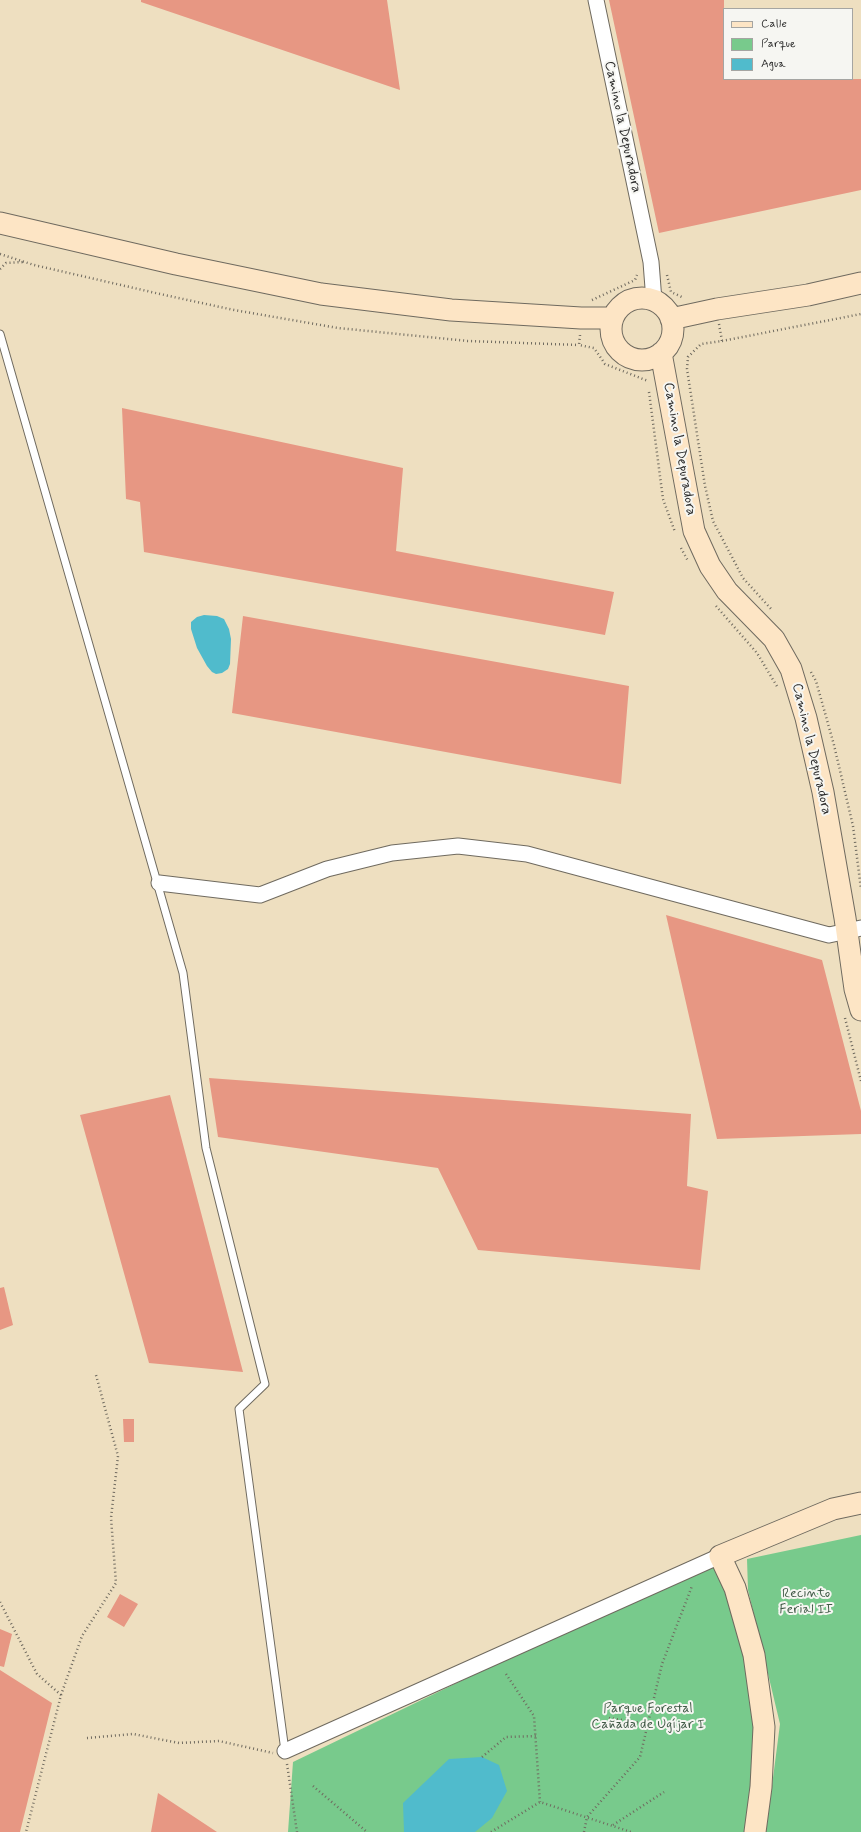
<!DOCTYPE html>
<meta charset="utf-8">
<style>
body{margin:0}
#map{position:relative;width:861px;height:1832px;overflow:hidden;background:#eedfc0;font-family:Mynerve,sans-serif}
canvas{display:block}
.legend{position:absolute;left:723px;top:8px;width:130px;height:72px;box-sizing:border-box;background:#f6f6f2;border:1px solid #a5a5a2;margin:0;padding:5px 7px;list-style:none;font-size:12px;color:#2b2b2b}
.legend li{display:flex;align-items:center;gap:8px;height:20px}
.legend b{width:20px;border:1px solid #a5a5a2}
</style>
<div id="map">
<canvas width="861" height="1832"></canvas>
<ul class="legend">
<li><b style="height:5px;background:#fde5c5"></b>Calle</li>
<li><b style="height:11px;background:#78ca8c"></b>Parque</li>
<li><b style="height:11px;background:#50bbcc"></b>Agua</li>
</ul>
</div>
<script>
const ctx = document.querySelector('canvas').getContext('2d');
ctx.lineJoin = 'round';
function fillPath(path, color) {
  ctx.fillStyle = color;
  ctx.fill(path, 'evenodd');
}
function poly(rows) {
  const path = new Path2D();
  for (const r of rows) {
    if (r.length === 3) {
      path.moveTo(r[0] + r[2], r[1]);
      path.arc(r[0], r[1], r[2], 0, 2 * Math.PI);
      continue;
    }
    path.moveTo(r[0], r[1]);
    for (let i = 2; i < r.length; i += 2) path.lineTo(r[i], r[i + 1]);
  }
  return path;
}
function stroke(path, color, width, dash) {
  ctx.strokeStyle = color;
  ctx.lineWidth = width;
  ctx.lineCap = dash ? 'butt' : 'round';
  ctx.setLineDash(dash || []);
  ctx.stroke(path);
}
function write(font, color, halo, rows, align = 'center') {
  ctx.font = font + ' Mynerve,sans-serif';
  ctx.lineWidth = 4;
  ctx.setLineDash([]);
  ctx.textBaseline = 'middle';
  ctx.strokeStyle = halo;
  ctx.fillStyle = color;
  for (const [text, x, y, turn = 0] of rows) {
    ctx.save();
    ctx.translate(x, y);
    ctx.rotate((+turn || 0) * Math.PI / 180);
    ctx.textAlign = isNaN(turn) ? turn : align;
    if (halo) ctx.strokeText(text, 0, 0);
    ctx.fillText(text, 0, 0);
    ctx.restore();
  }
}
const green = poly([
 [861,1535,861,1832,766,1832,780,1724,748,1590,747,1559],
 [720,1556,754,1655,755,1832,288,1832,293,1762]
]);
const water = poly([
 [204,615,217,616,224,619,229,629,231,639,230,664,228,669,222,673,216,674,212,672,207,666,197,648,191,629,191,622,197,617],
 [482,1757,499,1765,507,1791,492,1818,475,1832,404,1832,403,1803,449,1759]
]);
const building = poly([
 [141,0,387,0,400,90,141,2],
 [609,0,724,0,724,79,861,79,861,190,659,233],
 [122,408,403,468,396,551,614,592,605,635,144,552,140,502,126,499],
 [243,616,629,686,621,784,232,713],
 [666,915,822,960,861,1111,861,1134,717,1139],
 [209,1078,691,1114,687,1186,708,1191,700,1270,478,1250,438,1168,218,1137],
 [170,1095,243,1372,149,1363,80,1115],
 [4,1287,13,1325,0,1330,0,1288],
 [123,1419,134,1419,134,1442,124,1442],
 [120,1594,138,1604,124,1627,107,1617],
 [0,1629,12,1634,4,1667,0,1666],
 [0,1670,52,1703,20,1832,0,1832],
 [158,1793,217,1832,151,1832]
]);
const path = poly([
 [0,254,34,265,160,294,234,310,338,328,468,341,579,345],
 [0,269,6,263,24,262],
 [667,275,671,292,684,298],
 [592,300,635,280,637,275],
 [719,324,722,341,701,344,688,357,687,369,705,486,713,521,743,578,772,610],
 [580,335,579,345,594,348,605,364,648,381],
 [722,341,861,314],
 [649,392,663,499,675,532],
 [681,548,688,561],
 [716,606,757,653,778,688],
 [811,672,816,681,834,745,853,826,861,889],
 [845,1018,861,1081],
 [0,1602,37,1674,61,1695,26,1832],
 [506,1674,534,1716,540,1802],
 [61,1695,82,1636,116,1583,111,1518,118,1456,96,1375],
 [609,1718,648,1724],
 [87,1738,133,1734,179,1743,219,1741,273,1753],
 [482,1757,506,1737,536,1736],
 [287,1764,297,1832],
 [313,1786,367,1832],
 [613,1825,664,1792],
 [491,1832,540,1802,631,1832],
 [584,1832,587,1817,640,1757,662,1664,692,1586]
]);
const lane = poly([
 [0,334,183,973,206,1148,265,1384,239,1409,285,1751]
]);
const street = poly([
 [596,0,651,262,654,301],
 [159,883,260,895,327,869,392,853,458,846,527,854,829,935,861,928],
 [285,1751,720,1556]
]);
const secondary = poly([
 [0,223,176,264,321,294,451,310,581,318,613,318],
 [642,329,31],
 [671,319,717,309,808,295,861,283],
 [661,353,694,531,710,566,727,591,774,639,791,669,806,718,823,792,845,918,855,989,861,1010],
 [755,1832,761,1787,764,1727,754,1655,735,1588,720,1556,833,1509,861,1503]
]);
const streetNames = [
 ["Camino la Depuradora",622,127,78],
 ["Camino la Depuradora",679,449,80],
 ["Camino la Depuradora",811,749,77]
];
const parkNames = [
 ["Recinto",806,1594],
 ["Ferial II",806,1610],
 ["Parque Forestal",648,1709],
 ["Cañada de Ugíjar I",648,1725]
];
fillPath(green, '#78ca8c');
fillPath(water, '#50bbcc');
fillPath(building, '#e79783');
stroke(lane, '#6f6a5f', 9);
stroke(street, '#6f6a5f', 17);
stroke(secondary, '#6f6a5f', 23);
stroke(path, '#6f6a5f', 2.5, [1, 3]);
stroke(lane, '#fff', 7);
stroke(street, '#fff', 15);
stroke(secondary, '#fde5c5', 21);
write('14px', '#2b2b2b', '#f6f6f2', streetNames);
write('14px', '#425b48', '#f6f6f2', parkNames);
</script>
